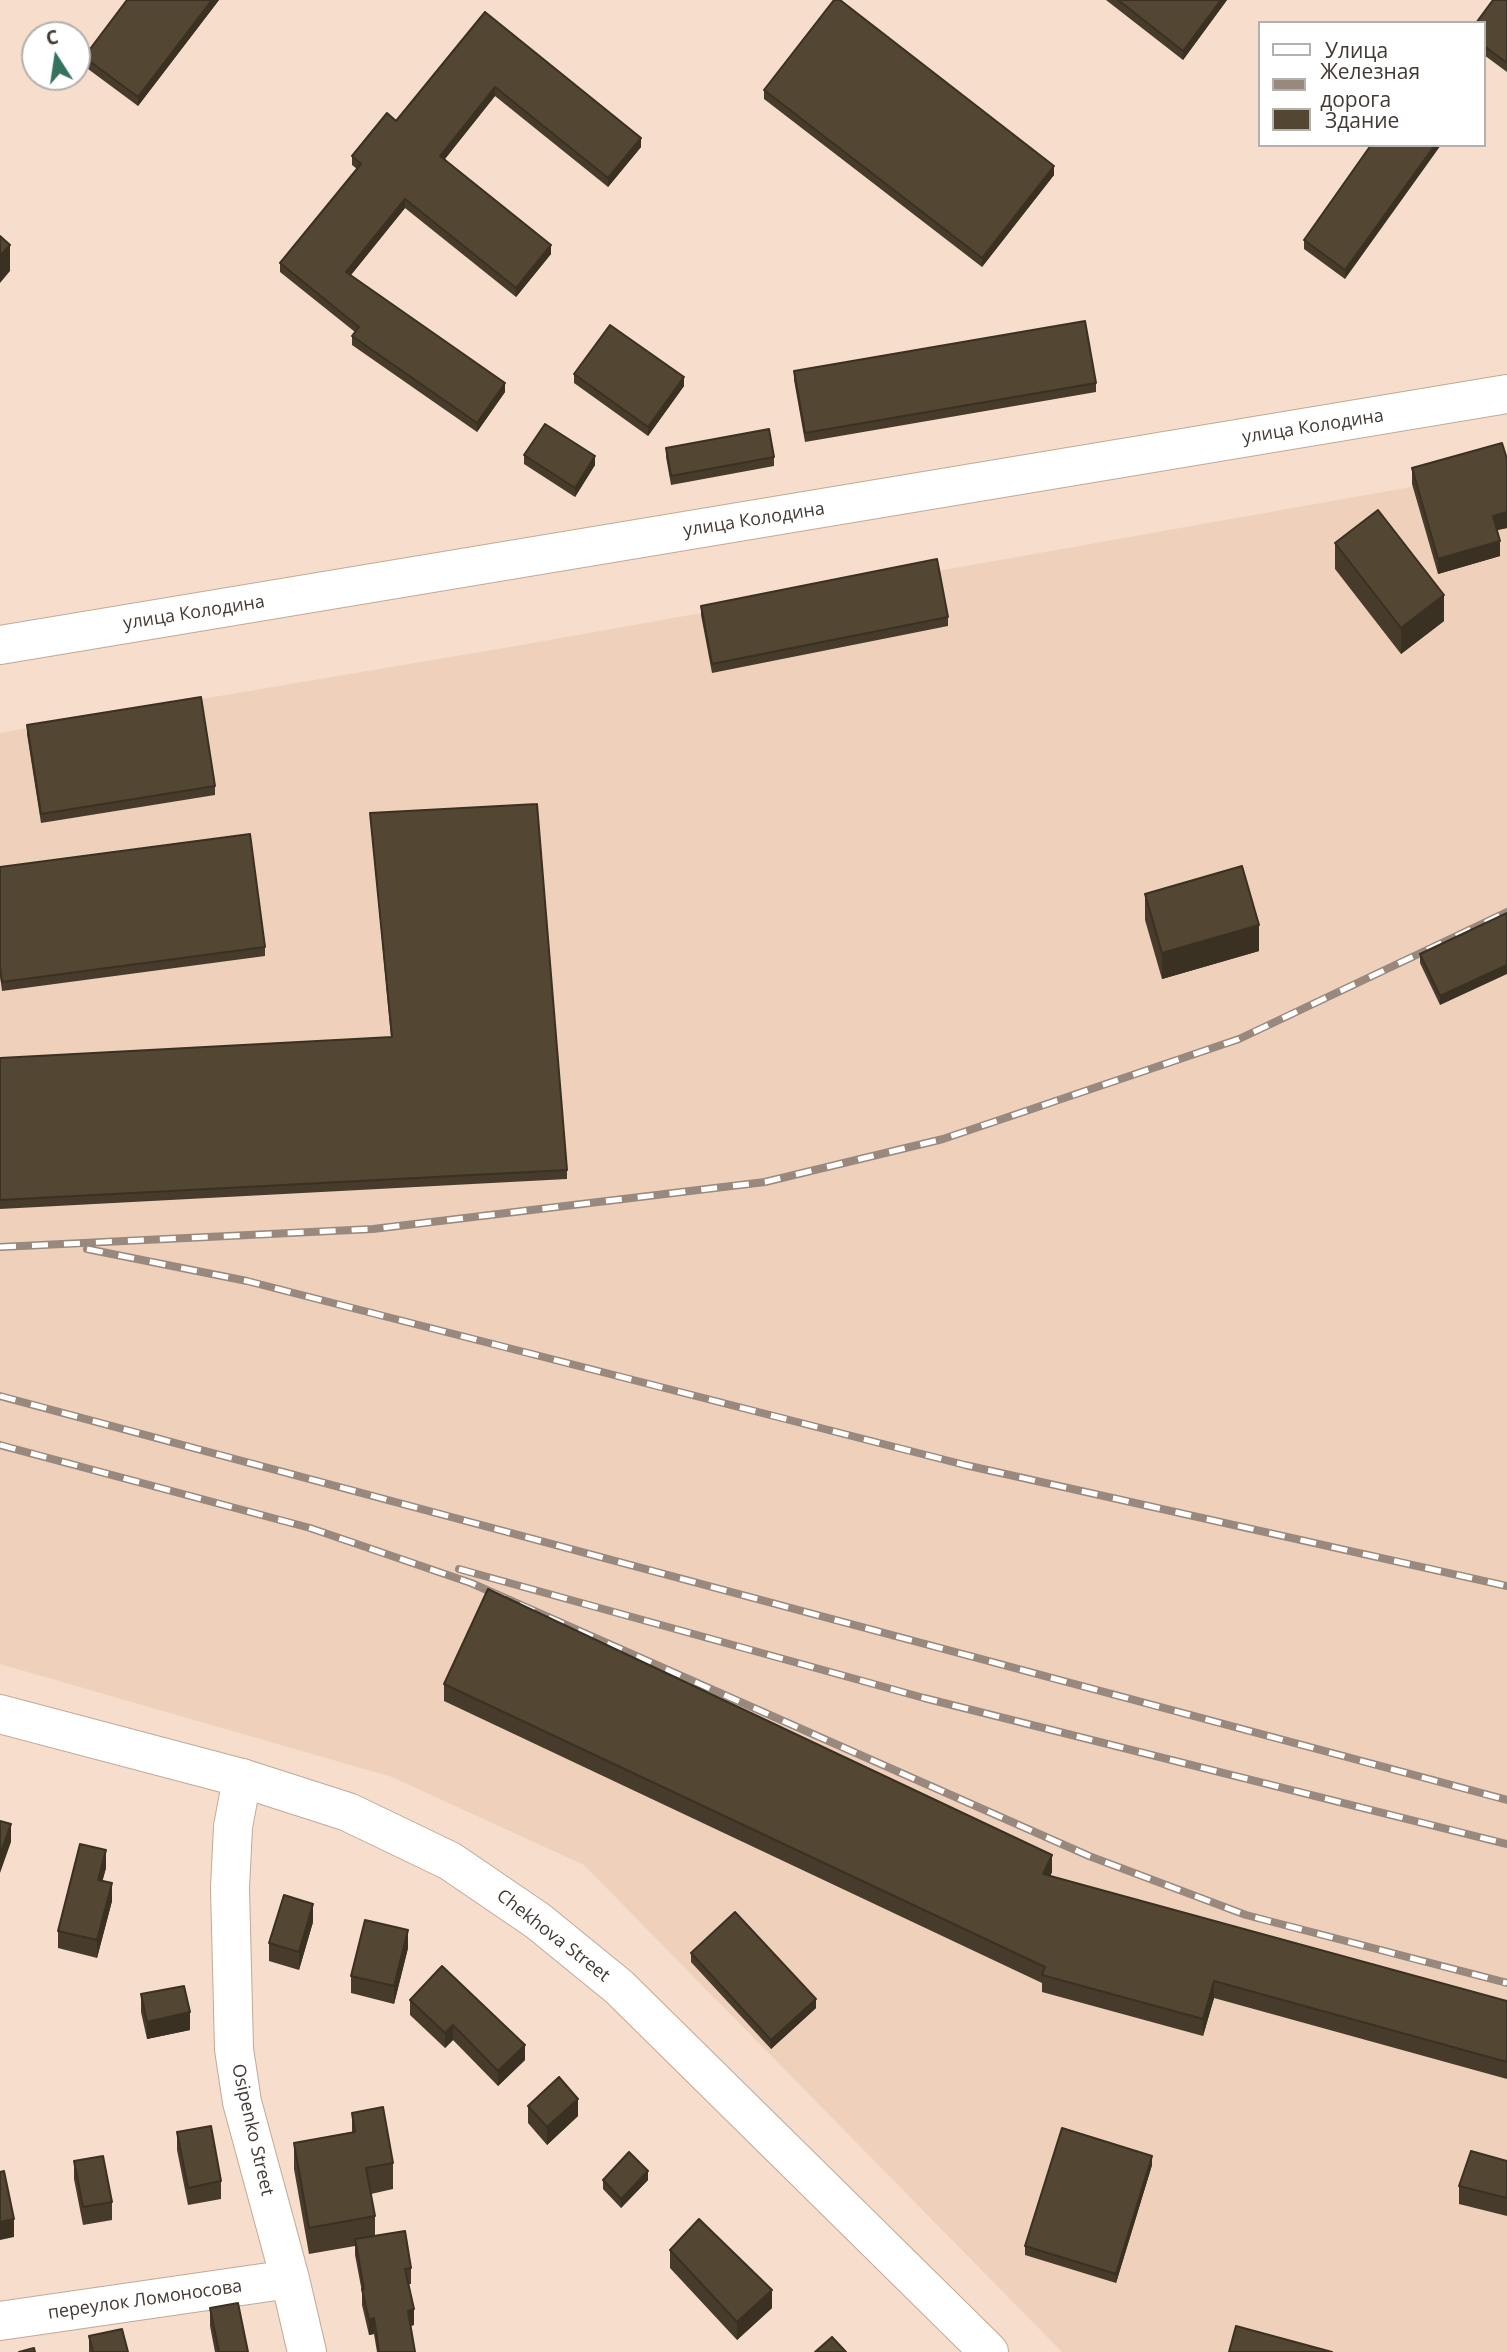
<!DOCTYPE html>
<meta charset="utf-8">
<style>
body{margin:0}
#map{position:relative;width:1507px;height:2352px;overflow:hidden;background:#f6ddcc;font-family:"Open Sans",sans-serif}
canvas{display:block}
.legend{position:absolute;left:1258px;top:21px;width:228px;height:126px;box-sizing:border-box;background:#fff;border:2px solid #b4b0ad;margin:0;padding:9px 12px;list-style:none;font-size:21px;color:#433933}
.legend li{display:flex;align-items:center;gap:14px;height:35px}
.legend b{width:35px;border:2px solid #b4b0ad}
.north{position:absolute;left:21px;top:21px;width:70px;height:70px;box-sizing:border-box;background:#fff;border:2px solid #b4b0ad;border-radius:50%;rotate:348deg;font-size:19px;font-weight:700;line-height:28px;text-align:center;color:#433933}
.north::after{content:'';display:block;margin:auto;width:24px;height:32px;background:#36735e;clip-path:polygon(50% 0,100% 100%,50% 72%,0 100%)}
</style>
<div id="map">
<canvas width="1507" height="2352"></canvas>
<ul class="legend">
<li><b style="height:9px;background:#fff"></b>Улица</li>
<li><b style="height:9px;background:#99887d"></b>Железная дорога</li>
<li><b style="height:19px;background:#534632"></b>Здание</li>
</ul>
<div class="north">С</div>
</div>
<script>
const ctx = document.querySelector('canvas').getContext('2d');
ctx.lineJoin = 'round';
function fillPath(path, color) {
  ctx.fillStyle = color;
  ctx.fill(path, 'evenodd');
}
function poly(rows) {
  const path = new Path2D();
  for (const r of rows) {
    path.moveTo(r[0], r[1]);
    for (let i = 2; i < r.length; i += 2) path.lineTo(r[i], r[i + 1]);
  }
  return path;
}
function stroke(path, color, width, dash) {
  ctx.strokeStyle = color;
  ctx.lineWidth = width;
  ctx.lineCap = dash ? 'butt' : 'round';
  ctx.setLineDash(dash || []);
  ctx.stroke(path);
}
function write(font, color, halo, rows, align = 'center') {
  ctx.font = font + ' "Open Sans",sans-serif';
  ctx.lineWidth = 7;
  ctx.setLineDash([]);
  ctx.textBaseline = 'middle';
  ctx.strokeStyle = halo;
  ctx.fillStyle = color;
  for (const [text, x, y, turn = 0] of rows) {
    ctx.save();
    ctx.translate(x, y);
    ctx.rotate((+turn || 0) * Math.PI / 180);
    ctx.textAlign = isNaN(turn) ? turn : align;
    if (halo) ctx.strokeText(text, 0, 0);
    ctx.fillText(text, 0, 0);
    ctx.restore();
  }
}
const built = poly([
 [1507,470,1507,2352,1062,2352,584,1865,392,1777,0,1664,0,733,510,647]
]);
const minor = poly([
 [0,645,1507,394],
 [242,1778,233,1827,230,1888,234,2049,242,2102,290,2279,307,2352],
 [0,2321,290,2279]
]);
const major = poly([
 [0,1714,242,1778,348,1812,450,1861,538,1921,619,1987,989,2352]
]);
const rail = poly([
 [0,1247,373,1229,765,1182,943,1139,1239,1039,1507,912],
 [87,1249,247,1281,965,1465,1507,1586],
 [0,1396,1507,1800],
 [0,1445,310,1528,471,1583,1089,1856,1246,1915,1507,1983],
 [459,1569,924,1698,1507,1844]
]);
const wall = poly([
 [127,0,219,0,138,106,84,66,84,57],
 [1106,0,1227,0,1183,60],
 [1507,0,1507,72,1484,55,1484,23],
 [485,12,641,147,608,187,495,96,445,159,551,254,516,297,405,208,351,275,505,392,477,432,352,345,352,336,355,332,280,272,280,263,357,169,352,165,352,156,396,121],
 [764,90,1054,175,982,267,764,99],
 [1371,145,1345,279,1304,249,1304,240],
 [794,371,1096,383,1096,392,805,442,794,380],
 [574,374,684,386,648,436,574,383],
 [666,448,774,457,774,466,671,485,666,457],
 [524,455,595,465,575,497,524,464],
 [1507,459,1507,528,1497,530,1500,556,1438,574,1412,484,1412,468],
 [1335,543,1444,621,1401,654,1335,569],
 [701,606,948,617,948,626,712,673,701,615],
 [27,725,215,786,215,795,41,823,27,734],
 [370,813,567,1170,567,1179,0,1209,0,1058,391,1037],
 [0,867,265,947,265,956,2,991,0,976],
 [1145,894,1259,951,1162,979,1145,920],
 [1507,913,1440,1005,1420,963,1420,954],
 [444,1684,1052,1872,1050,1876,1507,2001,1507,2079,1214,1998,1203,2036,1042,1992,1042,1983,444,1701],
 [106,1868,102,1881,112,1901,97,1958,58,1948,58,1931],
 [313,1922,299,1970,269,1961,269,1943],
 [408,1948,394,2004,351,1993,351,1976],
 [691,1953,816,2008,771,2049,691,1962],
 [141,1994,190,2030,147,2039,141,2012],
 [410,2000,525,2060,498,2086,453,2040,445,2048,410,2015],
 [528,2106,578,2116,547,2145,528,2123],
 [352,2113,393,2163,393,2189,371,2194,375,2216,375,2236,411,2268,411,2284,409,2284,414,2325,411,2326,415,2352,377,2352,374,2334,369,2335,362,2305,362,2292,355,2255,355,2246,309,2254,294,2169,294,2143,352,2132],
 [177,2132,221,2181,221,2199,188,2205,177,2150],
 [74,2161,112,2202,112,2220,83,2225,74,2179],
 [1507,2161,1507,2216,1459,2204,1459,2186],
 [1152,2165,1116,2283,1025,2255,1025,2246],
 [603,2180,648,2180,621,2208,603,2189],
 [670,2250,772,2308,737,2340,670,2268],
 [210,2308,248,2352,215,2352,210,2326],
 [89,2336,128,2352,89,2352]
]);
const shadedWall = poly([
 [212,0,219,0,138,106,138,97],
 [1221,0,1227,0,1183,60,1183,51],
 [495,87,495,96,440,165,440,156],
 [641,138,641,147,608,187,608,178],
 [1435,145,1441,145,1345,279,1345,270],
 [1054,166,1054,175,982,267,982,258],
 [405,199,405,208,346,281,346,272],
 [10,245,10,271,0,283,0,256],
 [551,245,551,254,516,297,516,288],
 [684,377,684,386,648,436,648,427],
 [505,383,505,392,477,432,477,423],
 [595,456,595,465,575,497,575,488],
 [1507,512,1507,528,1493,531,1493,516],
 [1500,541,1500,556,1438,574,1438,559],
 [1444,595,1444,621,1401,654,1401,628],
 [1259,925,1259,951,1162,979,1162,953],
 [1507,965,1507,974,1440,1005,1440,996],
 [11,1824,11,1842,0,1873,0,1855],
 [106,1850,106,1868,98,1898,98,1880],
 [1052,1855,1052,1872,1043,1891,1043,1874],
 [112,1883,112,1901,97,1958,97,1940],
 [313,1904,313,1922,299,1970,299,1952],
 [408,1930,408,1948,394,2004,394,1986],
 [1214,1981,1214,1998,1203,2036,1203,2019],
 [816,1999,816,2008,771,2049,771,2040],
 [190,2012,190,2030,147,2039,147,2022],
 [453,2025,453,2040,445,2048,445,2033],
 [525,2045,525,2060,498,2086,498,2071],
 [578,2099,578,2116,547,2145,547,2127],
 [1152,2156,1152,2165,1116,2283,1116,2274],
 [648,2171,648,2180,621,2208,621,2199],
 [14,2219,14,2237,0,2240,0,2222],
 [772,2290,772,2308,737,2340,737,2322],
 [414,2309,414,2325,408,2326,408,2311],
 [374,2318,374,2334,369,2335,369,2320]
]);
const building = poly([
 [127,0,212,0,138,97,84,57,127,0],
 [834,0,840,0,1054,166,982,258,764,90,834,0],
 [1118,0,1221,0,1183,51,1118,0],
 [1493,0,1507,0,1507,63,1484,46,1484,23,1476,23,1493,0],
 [485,12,641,138,608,178,495,87,440,156,551,245,516,288,405,199,346,272,505,383,477,423,352,336,359,327,280,263,361,164,352,156,387,113,396,121,485,12],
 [1371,145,1435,145,1345,270,1304,240,1371,145],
 [0,236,10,245,0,256,0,236],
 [1085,321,1096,383,805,433,794,371,1085,321],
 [610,325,684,377,648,427,574,374,610,325],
 [545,424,595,456,575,488,524,455,545,424],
 [769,429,774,457,671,476,666,448,769,429],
 [1502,443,1507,459,1507,512,1493,516,1500,541,1438,559,1412,468,1502,443],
 [1378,510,1444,595,1401,628,1335,543,1378,510],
 [937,559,948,617,712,664,701,606,937,559],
 [201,697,215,786,41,814,27,725,201,697],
 [537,804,567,1170,0,1200,0,1058,392,1037,370,813,537,804],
 [250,834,265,947,2,982,0,967,0,867,250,834],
 [1242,866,1259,925,1162,953,1145,894,1242,866],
 [1507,913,1507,965,1440,996,1420,954,1507,913],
 [488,1589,1052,1855,1043,1874,1507,2001,1507,2062,1214,1981,1203,2019,1042,1975,1045,1967,444,1684,488,1589],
 [0,1821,11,1824,0,1855,0,1821],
 [80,1844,106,1850,98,1880,112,1883,97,1940,58,1931,80,1844],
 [284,1895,313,1904,299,1952,269,1943,284,1895],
 [735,1912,816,1999,771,2040,691,1953,735,1912],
 [365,1920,408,1930,394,1986,351,1976,365,1920],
 [442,1966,525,2045,498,2071,453,2025,445,2033,410,2000,442,1966],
 [184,1986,190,2012,147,2022,141,1994,184,1986],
 [559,2077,578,2099,547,2127,528,2106,559,2077],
 [383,2107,393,2163,366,2168,375,2216,309,2228,294,2143,355,2132,352,2113,383,2107],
 [211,2126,221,2181,188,2188,177,2132,211,2126],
 [1062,2128,1152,2156,1116,2274,1025,2246,1062,2128],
 [1471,2151,1507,2161,1507,2198,1459,2186,1471,2151],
 [629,2152,648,2171,621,2199,603,2180,629,2152],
 [103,2156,112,2202,83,2207,74,2161,103,2156],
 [4,2171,14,2219,0,2222,0,2172,4,2171],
 [699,2219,772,2290,737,2322,670,2250,699,2219],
 [405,2231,411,2268,405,2269,414,2309,408,2311,415,2352,379,2352,374,2318,369,2320,362,2289,364,2289,355,2239,405,2231],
 [238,2303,248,2352,219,2352,210,2308,238,2303],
 [1236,2326,1332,2352,1229,2352,1236,2326],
 [122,2329,128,2352,93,2352,89,2336,122,2329],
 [832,2337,846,2352,815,2352,832,2337],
 [34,2348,35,2352,19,2352,34,2348]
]);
const streetNames = [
 ["улица Колодина",1313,427,-9],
 ["улица Колодина",754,520,-9],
 ["улица Колодина",194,613,-9],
 ["Chekhova Street",553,1936,38],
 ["Osipenko Street",252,2130,77],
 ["переулок Ломоносова",145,2300,-8]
];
fillPath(built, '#eed0bb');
stroke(minor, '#c0a999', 40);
stroke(major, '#c0a999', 40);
stroke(minor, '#fff', 38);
stroke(major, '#fff', 38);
stroke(rail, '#99887d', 8);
stroke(rail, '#fff', 5, [16]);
fillPath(wall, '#473c2b');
fillPath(shadedWall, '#3a3123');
fillPath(building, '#534632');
stroke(building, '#3a3123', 2);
write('18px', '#433933', '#fff', streetNames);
</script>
